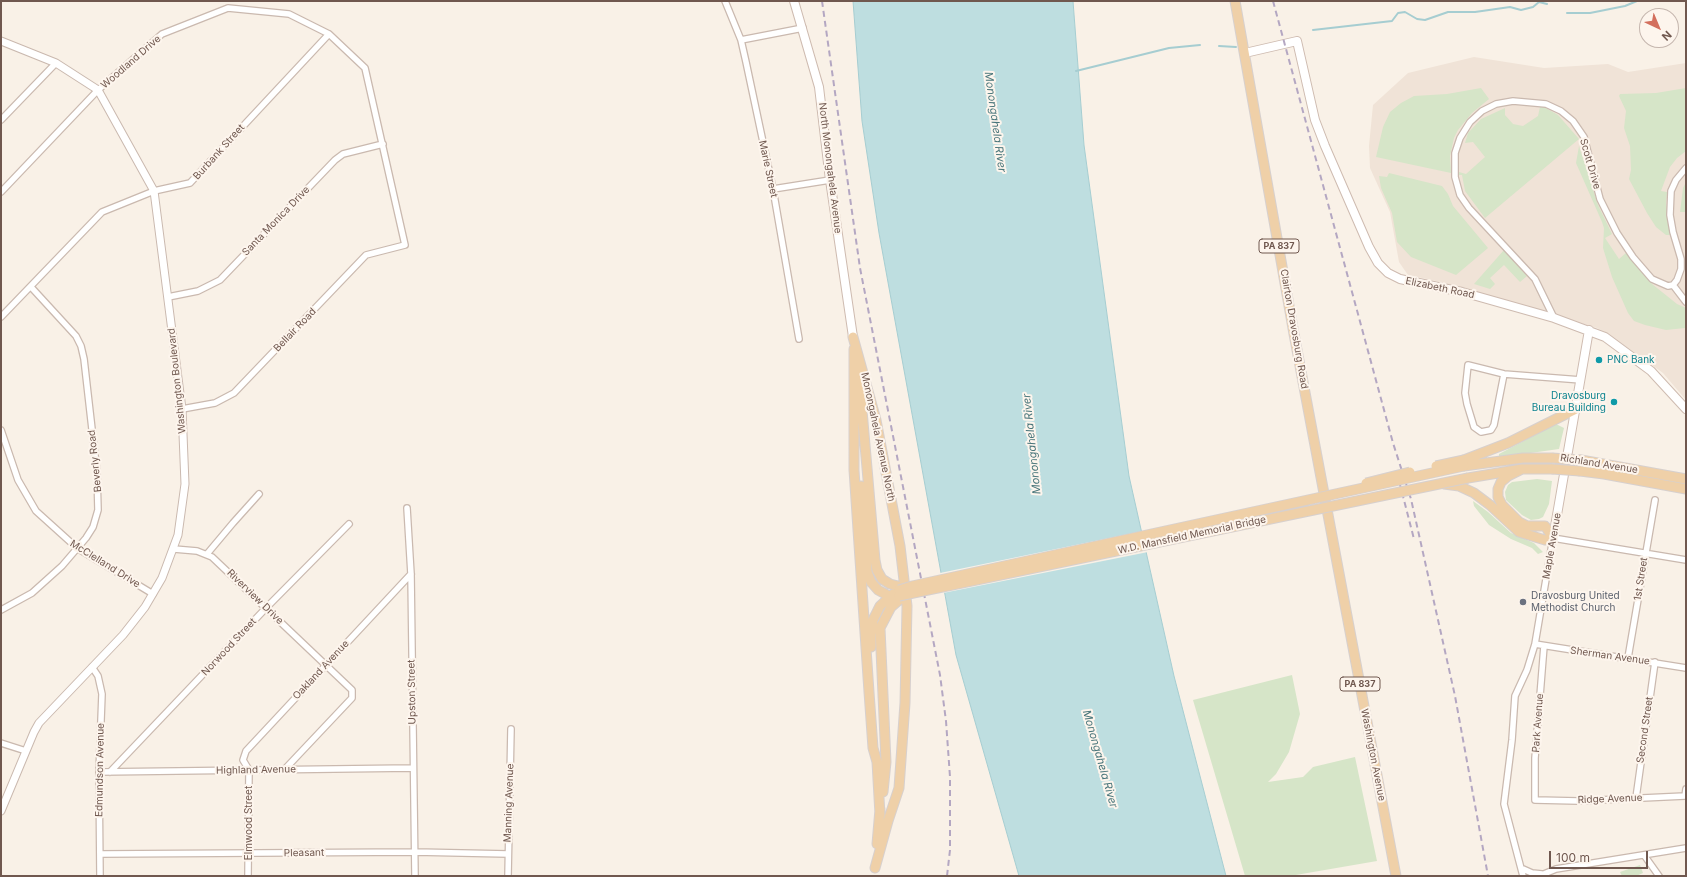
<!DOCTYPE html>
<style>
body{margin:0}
#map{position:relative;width:1687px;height:877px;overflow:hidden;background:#f9f1e7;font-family:Inter,sans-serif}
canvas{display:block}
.frame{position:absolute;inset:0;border:2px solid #70584f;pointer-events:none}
.north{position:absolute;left:1639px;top:8px;width:40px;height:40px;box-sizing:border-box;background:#fdf5ed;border:1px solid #c5b6ae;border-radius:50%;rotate:136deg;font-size:11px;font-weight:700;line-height:16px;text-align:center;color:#70584f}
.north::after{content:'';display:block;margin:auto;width:14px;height:18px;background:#d36f5d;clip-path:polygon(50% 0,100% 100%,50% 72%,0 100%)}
.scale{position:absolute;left:1549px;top:851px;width:99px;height:18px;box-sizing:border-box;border:2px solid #70584f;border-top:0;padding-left:5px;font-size:12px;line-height:14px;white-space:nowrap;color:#70584f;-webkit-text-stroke:3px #fdf5ed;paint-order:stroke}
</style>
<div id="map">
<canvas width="1687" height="877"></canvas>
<div class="frame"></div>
<div class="north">N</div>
<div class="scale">100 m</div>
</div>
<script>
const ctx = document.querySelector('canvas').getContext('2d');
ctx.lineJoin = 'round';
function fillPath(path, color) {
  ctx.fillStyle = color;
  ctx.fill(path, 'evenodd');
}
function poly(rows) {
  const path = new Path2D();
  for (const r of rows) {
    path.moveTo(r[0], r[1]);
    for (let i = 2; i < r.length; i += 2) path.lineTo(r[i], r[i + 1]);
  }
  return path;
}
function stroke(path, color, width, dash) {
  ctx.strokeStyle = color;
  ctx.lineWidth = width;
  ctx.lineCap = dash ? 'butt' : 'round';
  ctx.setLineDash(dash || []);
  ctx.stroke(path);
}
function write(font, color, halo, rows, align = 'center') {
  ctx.font = font + ' Inter,sans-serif';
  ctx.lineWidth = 4;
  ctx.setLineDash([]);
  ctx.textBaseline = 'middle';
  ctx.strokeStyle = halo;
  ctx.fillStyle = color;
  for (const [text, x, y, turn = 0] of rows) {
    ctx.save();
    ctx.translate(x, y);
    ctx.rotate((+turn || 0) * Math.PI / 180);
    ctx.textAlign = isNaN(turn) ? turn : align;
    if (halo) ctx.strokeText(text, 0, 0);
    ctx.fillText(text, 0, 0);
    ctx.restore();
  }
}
const residential = poly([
 [1474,57,1544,68,1608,64,1628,72,1686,63,1686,400,1663,373,1607,333,1597,328,1441,282,1408,275,1399,262,1390,212,1370,168,1369,146,1373,105,1408,73]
]);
const green = poly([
 [1481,88,1489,99,1472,113,1458,130,1454,138,1450,156,1451,173,1376,157,1383,127,1390,112,1401,103,1414,96,1447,94],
 [1686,88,1686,151,1677,158,1670,167,1661,191,1667,192,1666,203,1670,235,1666,235,1656,227,1647,213,1629,179,1631,170,1630,146,1624,128,1626,111,1619,96,1620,94,1656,93],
 [1540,107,1544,107,1558,115,1579,139,1485,218,1465,191,1462,175,1459,175,1459,172,1466,174,1485,157,1473,142,1465,143,1468,133,1481,119,1505,108,1505,115,1513,124,1523,126,1538,116],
 [1579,146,1598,205,1612,234,1605,238,1619,259,1626,253,1652,284,1677,304,1686,308,1685,328,1666,330,1645,325,1634,321,1628,313,1612,277,1603,248,1604,228,1602,222,1576,163],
 [1389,173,1442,186,1448,194,1453,206,1488,248,1456,275,1411,257,1397,242,1392,213,1381,188,1379,176,1387,177],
 [1686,182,1686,212,1680,212,1683,188],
 [1504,250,1527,276,1520,282,1504,265,1490,278,1495,284,1490,289,1474,284],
 [1556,424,1564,428,1559,449,1502,457,1499,456,1499,454],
 [1537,479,1552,481,1549,504,1543,517,1539,519,1531,520,1522,515,1506,500,1505,492,1508,485,1512,482],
 [1473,501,1488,512,1511,533,1534,543,1543,552,1538,554,1532,548,1511,539,1489,525,1474,506],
 [1292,675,1300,714,1289,752,1276,774,1268,782,1303,777,1313,767,1355,757,1377,861,1290,876,1245,876,1193,700],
 [1640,865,1643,873,1636,876,1622,876,1620,872]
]);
const water = poly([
 [853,1,1073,1,1084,145,1129,476,1174,676,1226,876,1019,876,956,655,879,233,862,121,853,1]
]);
const pier = poly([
 [1143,531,1148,552,943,593,940,573]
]);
const stream = poly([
 [1567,13,1590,13,1625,6,1637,1],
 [1313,30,1392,21,1398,13,1405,12,1417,19,1425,20,1448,12,1475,12,1510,7,1521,10,1533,7,1539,2,1547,4],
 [1219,46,1236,47],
 [1076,71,1169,48,1200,45]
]);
const minor = poly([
 [725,1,741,40,746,62,773,189,799,339],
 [741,40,803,28],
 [1,120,56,63],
 [773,189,830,180],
 [1,192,98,90,162,34,228,8,289,14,329,34,365,68,405,245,366,255,234,393,215,403,182,409],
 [1673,285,1686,302],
 [168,297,198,291,220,280,335,160,343,154,383,144],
 [1,317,102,212,154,191,190,183,329,34],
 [1554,318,1535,279,1469,208,1460,195,1455,177,1455,153,1460,138,1470,122,1482,111,1496,104,1513,101,1546,104,1561,111,1573,121,1584,137,1600,199,1617,233,1633,257,1652,279,1668,286,1673,285,1677,280,1681,269,1681,259,1673,232,1670,215,1671,191,1676,180,1686,168],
 [1504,374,1494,425,1491,430,1481,432,1474,427,1467,404,1465,393,1468,365,1504,374,1581,380],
 [1,430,18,480,36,511,77,548,153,594],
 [407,508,411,574,415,876],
 [174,549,197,551,212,557,352,690,352,698,285,769],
 [207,554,233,523,259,494],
 [1,610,32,593,62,566,86,538,93,527,98,510,97,473,84,359,81,346,76,336,31,287],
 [1535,644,1686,668],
 [1544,646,1535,758,1535,800,1578,801,1685,796,1686,789],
 [1628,658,1655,500],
 [92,667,98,676,102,694,99,772,100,876],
 [1,743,26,751],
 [99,772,413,768],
 [110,772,266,608,349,524],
 [1636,798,1655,662],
 [101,854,415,852,508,854],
 [1644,855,1659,876],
 [1523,869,1532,873,1542,874],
 [248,876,249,770,243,760,246,751,411,574],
 [508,876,511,729],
 [1523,876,1504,804,1512,740,1515,696,1527,670,1535,644,1553,538,1686,560],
 [1539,876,1556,869,1686,848]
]);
const tertiary = poly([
 [1,41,56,63,98,90,154,191,182,409,185,484,178,535,162,578,145,607,123,635,39,723,34,732,1,811]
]);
const secondary = poly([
 [794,1,819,87,830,180,853,337],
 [1245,53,1297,41,1315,120,1325,146,1369,247,1378,263,1388,273,1400,279,1462,292,1554,318,1605,337,1651,371,1686,409],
 [1553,538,1589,330]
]);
const primary = poly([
 [1235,1,1294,334,1396,876],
 [853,337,876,420,900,546,907,606,905,703,899,788,888,821,875,868],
 [854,349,854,470,858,530,869,692,873,748,877,762,880,815],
 [859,376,875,560,877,570,882,579,890,584,898,586],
 [1464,460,1508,443,1576,409],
 [1581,460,1686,479],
 [1464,466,1523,458,1552,458],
 [1580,471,1604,474,1686,489],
 [1468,478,1522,469,1552,469],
 [1444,484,1459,486,1474,493,1490,505,1519,532,1545,540,1553,538,1545,526,1527,526,1519,522,1502,505,1498,497,1498,489,1501,482,1508,476,1522,469],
 [861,486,867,572,871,582,878,590,889,596,899,596],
 [871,647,871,634,873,620,880,606,893,594],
 [883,792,886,762,880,628,891,607,899,600],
 [877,844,880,809]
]);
const rail = poly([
 [822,1,860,268,940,675,946,721,950,777,950,850,947,876],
 [1273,1,1393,443,1411,499,1455,696,1488,876],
 [1397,473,1414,539]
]);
const primaryBridge = poly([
 [1552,458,1581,460],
 [1436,466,1464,460],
 [1552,469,1580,471],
 [1366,483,1410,472],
 [899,590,912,586,1464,466],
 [899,596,1468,478]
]);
const markers = [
 [1599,360,4,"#0f9aa8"],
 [1614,402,4,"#0f9aa8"],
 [1523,602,4,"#6b7280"]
];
const shields = [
 [1279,246,40],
 [1360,684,40]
];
const shieldNames = [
 ["PA 837",1279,246],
 ["PA 837",1360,684]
];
const streetNames = [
 ["Woodland Drive",131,62,-41],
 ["Burbank Street",219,152,-48],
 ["Scott Drive",1590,164,74],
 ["North Monongahela Avenue",830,168,83],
 ["Marie Street",768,169,78],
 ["Santa Monica Drive",276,221,-46],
 ["Elizabeth Road",1440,288,12],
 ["Clairton Dravosburg Road",1294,329,80],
 ["Bellair Road",295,330,-46],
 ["Washington Boulevard",177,381,-96],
 ["Monongahela Avenue North",878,437,78],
 ["Beverly Road",95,461,-96],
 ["Richland Avenue",1599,464,9],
 ["W.D. Mansfield Memorial Bridge",1192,535,-12],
 ["Maple Avenue",1552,546,-80],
 ["McClelland Drive",105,564,32],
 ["1st Street",1641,579,-81],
 ["Riverview Drive",255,597,44],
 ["Norwood Street",229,647,-47],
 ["Sherman Avenue",1610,656,8],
 ["Oakland Avenue",321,670,-47],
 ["Upston Street",412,692,-91],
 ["Park Avenue",1538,723,-86],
 ["Second Street",1645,730,-82],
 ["Washington Avenue",1373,755,79],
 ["Edmundson Avenue",100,770,-89],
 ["Highland Avenue",256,770,-1],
 ["Ridge Avenue",1610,799,-2],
 ["Manning Avenue",509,803,-88],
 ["Elmwood Street",249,823,-90],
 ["Pleasant",304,853,-1]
];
const cultureNames = [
 ["PNC Bank",1607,360],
 ["Dravosburg",1606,396,"right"],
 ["Bureau Building",1606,408,"right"]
];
const worshipNames = [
 ["Dravosburg United",1531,596],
 ["Methodist Church",1531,608]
];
const waterNames = [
 ["Monongahela River",995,122,82],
 ["Monongahela River",1032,444,-96],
 ["Monongahela River",1100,759,74]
];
fillPath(residential, '#f0e3d7');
fillPath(green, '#d6e5c8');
fillPath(water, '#bedee0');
stroke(water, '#a6cdd1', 1);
fillPath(pier, '#f9f1e7');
stroke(stream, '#a6cdd1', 2);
stroke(minor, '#cab9af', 8);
stroke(tertiary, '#cab9af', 9);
stroke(secondary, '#cebbb0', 10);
stroke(primary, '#d7d0ce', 11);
stroke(minor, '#fff', 5.5);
stroke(tertiary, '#fff', 7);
stroke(secondary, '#fff', 8);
stroke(primary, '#efd0a8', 9);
stroke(rail, '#b4a7c2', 2, [6, 4]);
stroke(primaryBridge, '#d7d0ce', 11, []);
stroke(primaryBridge, '#efd0a8', 9);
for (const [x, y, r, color] of markers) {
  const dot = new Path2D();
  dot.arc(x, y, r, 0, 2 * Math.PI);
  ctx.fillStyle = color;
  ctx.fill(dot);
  stroke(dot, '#fdf5ed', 1.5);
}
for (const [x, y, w] of shields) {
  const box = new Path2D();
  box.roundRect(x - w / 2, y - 7, w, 14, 3);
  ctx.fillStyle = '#fdf5ed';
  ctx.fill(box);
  stroke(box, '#70584f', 1);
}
write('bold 9px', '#70584f', null, shieldNames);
write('10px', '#70584f', '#fdf5ed', streetNames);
write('10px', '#0d838f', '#fdf5ed', cultureNames, 'left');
write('10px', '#5b616d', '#fdf5ed', worshipNames, 'left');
write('italic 11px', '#48757a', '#fdf5ed', waterNames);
</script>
